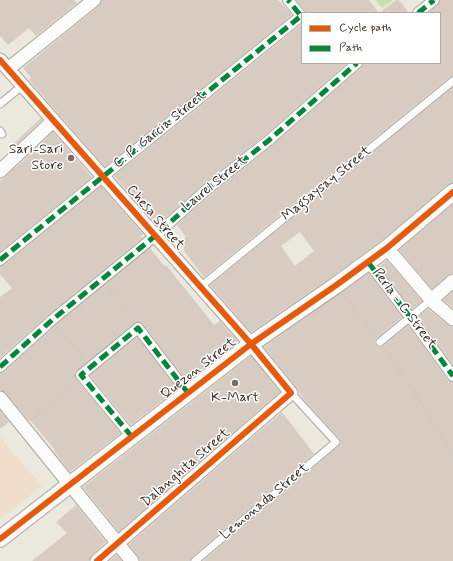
<!DOCTYPE html>
<style>
body{margin:0}
#map{position:relative;width:453px;height:561px;overflow:hidden;background:#ebe9de;font-family:Mynerve,sans-serif}
canvas{display:block}
.legend{position:absolute;left:301px;top:12px;width:140px;height:52px;box-sizing:border-box;background:#fff;border:1px solid #b1aaa5;margin:0;padding:5px 7px;list-style:none;font-size:12px;color:#3b2a1e}
.legend li{display:flex;align-items:center;gap:8px;height:20px}
.legend b{width:20px;border:1px solid #b1aaa5}
</style>
<div id="map">
<canvas width="453" height="561"></canvas>
<ul class="legend">
<li><b style="height:5px;background:#e8590c"></b>Cycle path</li>
<li><b style="height:5px;background:#00873e"></b>Path</li>
</ul>
</div>
<script>
const ctx = document.querySelector('canvas').getContext('2d');
ctx.lineJoin = 'round';
function fill(path, color) { ctx.fillStyle = color; ctx.fill(path, 'evenodd'); }
const toPath = rows => new Path2D(rows.map(r => 'M' + r).join(''));
function stroke(path, color, width, dash) { ctx.strokeStyle = color; ctx.lineWidth = width; ctx.lineCap = dash ? 'butt' : 'round'; ctx.setLineDash(dash || []); ctx.stroke(path); }
function label(font, color, halo, rows, align = 'center') {
  ctx.font = font + ' Mynerve,sans-serif'; ctx.lineWidth = 3; ctx.setLineDash([]); ctx.textBaseline = 'middle'; ctx.strokeStyle = halo; ctx.fillStyle = color; for (const [text, x, y, turn = 0] of rows) {
    ctx.save(); ctx.translate(x, y); ctx.rotate((+turn || 0) * Math.PI / 180); ctx.textAlign = isNaN(turn) ? turn : align; if (halo) ctx.strokeText(text, 0, 0); ctx.fillText(text, 0, 0); ctx.restore();
  }
}
const built = toPath([
 [0,437,42,486,0,520]
]);
const green = toPath([
 [375,0,393,0,382,8]
]);
const building = toPath([
 [0,0,74,0,77,3,36,36,29,28,8,45,0,36],
 [102,0,278,0,292,15,105,167,29,80,31,78,23,68,99,6],
 [296,0,369,0,379,13,396,0,399,0,409,13,307,13],
 [440,0,453,0,453,76,450,77,204,277,184,251,185,250,179,242,186,237,177,225,210,195,272,146,361,68,363,63,440,63,440,13,428,13,438,5],
 [302,24,302,63,347,63,264,136,202,185,169,215,156,224,114,176],
 [453,87,453,183,447,185,381,241,330,278,251,332,210,285],
 [300,232,314,251,295,266,281,246],
 [41,118,42,120,12,149,10,147],
 [53,132,92,177,0,252,0,181,23,161],
 [101,186,143,234,141,236,142,238,48,315,0,358,0,297,12,288,0,274,0,266,4,265],
 [453,204,453,273,448,275,432,289,399,250],
 [150,248,164,266,166,265,214,325,220,321,238,342,187,381,143,324,137,322,134,323,75,372,76,379,121,433,70,472,54,451,55,450,30,420,29,421,6,393,0,390,0,373,4,372,56,325],
 [387,260,422,301,412,309,379,266],
 [368,273,402,317,377,338,375,341,376,345,379,347,383,346,408,325,448,380,453,382,453,561,203,561,341,444,340,439,304,400,297,388,264,347],
 [453,292,453,308,443,300],
 [428,309,448,325,453,327,453,365,418,317],
 [137,337,177,389,131,425,90,376],
 [251,356,280,392,119,532,83,487],
 [0,411,9,422,0,429],
 [282,412,314,454,192,557,190,561,140,561,138,556,129,544],
 [76,505,106,542,92,555,89,561,32,561,67,533,56,522],
 [117,555,122,561,109,561]
]);
const path = toPath([
 [110,289,133,317],
 [344,297,373,334],
 [60,330,84,358],
 [386,351,453,452],
 [34,417,72,383]
]);
const service = toPath([
 [0,104,22,86],
 [0,131,2,134],
 [200,287,453,81],
 [380,342,431,300],
 [195,561,336,442,291,393]
]);
const pedestrian = toPath([
 [418,13,434,0],
 [0,260,301,16,288,0],
 [368,262,410,317,453,376],
 [0,367,52,320,155,236,206,190,268,141,357,63],
 [132,437,81,375,138,328,188,393]
]);
const minor = toPath([
 [0,60,251,344,291,393,97,561],
 [8,69,94,0],
 [0,171,53,121],
 [387,248,433,302,453,319],
 [431,300,453,281],
 [0,398,132,561]
]);
const tertiary = toPath([
 [0,539,251,344,335,286,387,248,453,192]
]);
const quiet = toPath([
 [418,13,434,0],
 [0,260,301,16,288,0],
 [368,262,410,317,453,376],
 [0,367,52,320,155,236,206,190,268,141,357,63],
 [132,437,81,375,138,328,188,393]
]);
const cycleway = toPath([
 [0,60,251,344,291,393,97,561],
 [0,539,251,344,335,286,387,248,453,192]
]);
const markers = [
 [71,158,4,"#796d61"],
 [235,383,4,"#796d61"]
];
const streetNames = [
 ["C. P. Garcia Street",160,130,-39],
 ["Laurel Street",215,184,-39],
 ["Magsaysay Street",327,184,-39],
 ["Chesa Street",155,218,49],
 ["Perla - C Street",404,309,53],
 ["Quezon Street",199,369,-38],
 ["Dalanghita Street",186,468,-41],
 ["Lemonada Street",265,502,-40]
];
const poiNames = [
 ["Sari-Sari",63,150],
 ["Store",63,166],
 ["K-Mart",235,398,"center"]
];
fill(built, '#eedecb');
fill(green, '#c3e0af');
fill(building, '#d8cbc2');
stroke(service, '#a8a59d', 9);
stroke(pedestrian, '#a8a59d', 12);
stroke(minor, '#a8a59d', 15);
stroke(tertiary, '#a8a59d', 18);
stroke(path, '#cccac7', 2.5, [1, 3]);
stroke(service, '#fcfcfa', 7);
stroke(pedestrian, '#fcfcfa', 10);
stroke(minor, '#fcfcfa', 13);
stroke(tertiary, '#fcfcfa', 16);
stroke(quiet, '#00873e', 5, [10, 5]);
stroke(cycleway, '#e8590c', 6);
for (const [x, y, r, color] of markers) { const dot = new Path2D(); dot.arc(x, y, r, 0, 2 * Math.PI); ctx.fillStyle = color; ctx.fill(dot); stroke(dot, '#fff', 1.5); }
label('14px', '#3b2a1e', '#fff', streetNames);
label('14px', '#3b2a1e', '#fff', poiNames, 'right');
</script>
